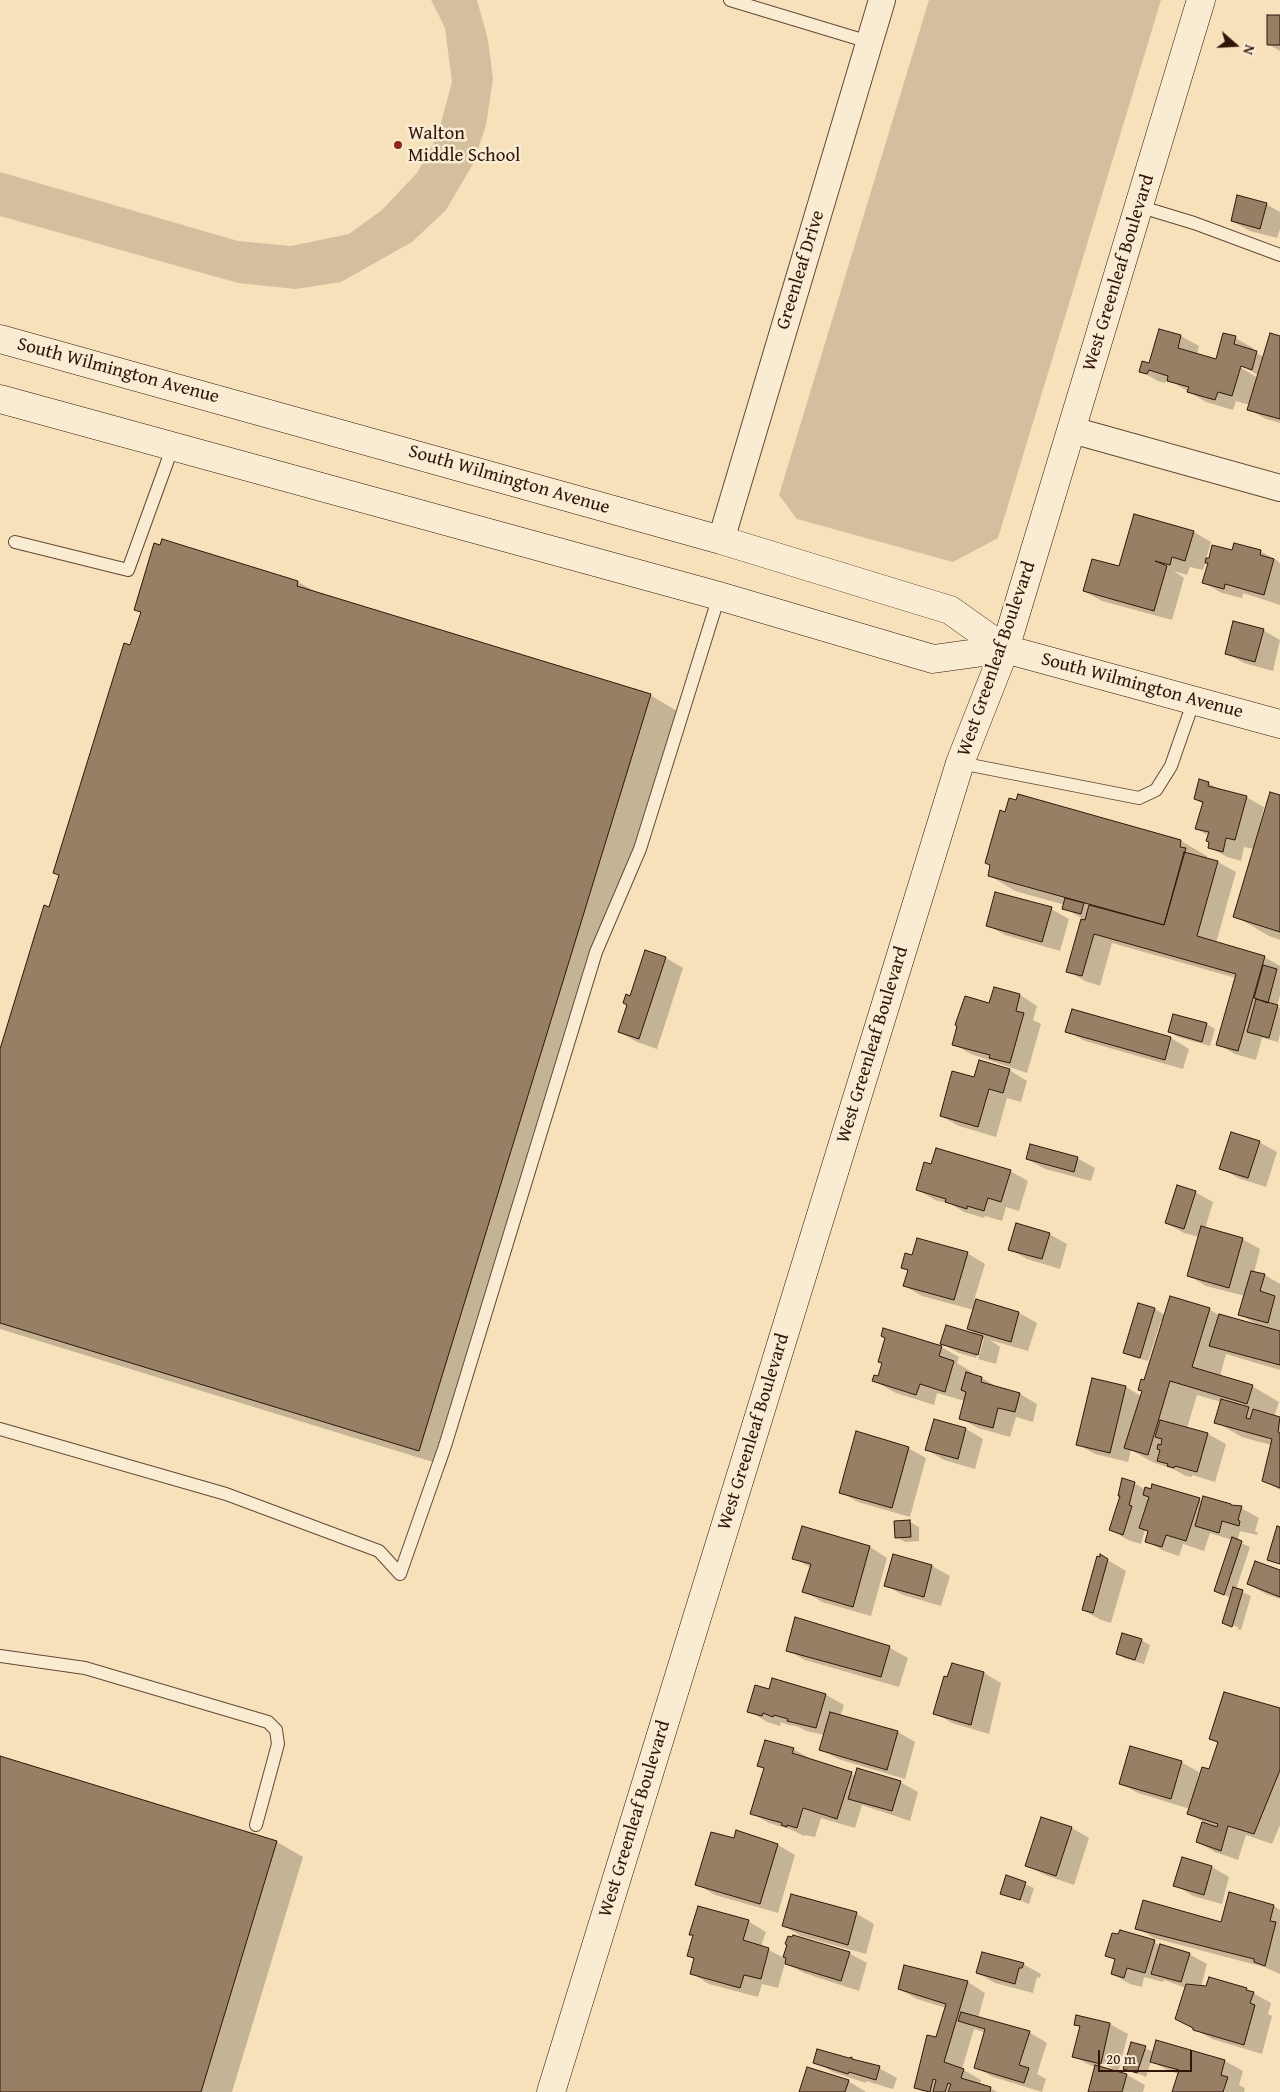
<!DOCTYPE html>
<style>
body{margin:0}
#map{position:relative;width:1280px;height:2092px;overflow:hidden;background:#f6e1bb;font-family:"Gentium Book Plus",serif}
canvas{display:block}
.north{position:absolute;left:1210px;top:20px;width:50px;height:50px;-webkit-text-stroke:4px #f9ecd3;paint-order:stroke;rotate:109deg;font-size:14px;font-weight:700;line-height:20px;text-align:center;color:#311509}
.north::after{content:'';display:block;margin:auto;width:18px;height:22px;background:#311509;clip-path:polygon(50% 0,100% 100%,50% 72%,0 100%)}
.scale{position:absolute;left:1098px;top:2050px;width:94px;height:22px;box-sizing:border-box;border:2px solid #311509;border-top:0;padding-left:6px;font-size:15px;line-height:18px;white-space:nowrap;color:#311509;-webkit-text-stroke:4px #f9ecd3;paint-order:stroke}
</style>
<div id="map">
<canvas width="1280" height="2092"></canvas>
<div class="north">N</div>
<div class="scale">20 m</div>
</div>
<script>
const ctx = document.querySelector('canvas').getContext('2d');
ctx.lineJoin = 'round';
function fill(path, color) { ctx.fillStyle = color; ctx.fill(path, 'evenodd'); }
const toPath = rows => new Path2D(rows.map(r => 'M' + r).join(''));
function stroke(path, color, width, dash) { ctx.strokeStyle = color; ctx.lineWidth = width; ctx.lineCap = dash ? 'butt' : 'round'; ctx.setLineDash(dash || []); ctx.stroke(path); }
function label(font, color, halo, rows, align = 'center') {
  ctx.font = font + ' "Gentium Book Plus",serif'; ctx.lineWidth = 5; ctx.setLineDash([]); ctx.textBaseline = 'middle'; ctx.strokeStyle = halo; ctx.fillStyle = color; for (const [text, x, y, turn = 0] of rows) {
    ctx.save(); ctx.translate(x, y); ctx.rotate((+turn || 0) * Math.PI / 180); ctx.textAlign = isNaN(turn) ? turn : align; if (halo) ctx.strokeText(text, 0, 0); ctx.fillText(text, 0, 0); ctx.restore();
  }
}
const green = toPath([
 [431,0,477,0,488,40,493,79,486,125,473,164,446,210,412,242,341,282,296,289,238,283,0,216,0,172,238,241,291,246,349,234,382,210,417,173,437,137,452,82,445,28],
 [929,0,1161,0,998,538,953,562,797,519,779,495]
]);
const shadow = toPath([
 [1280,16,1280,51,1268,44],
 [1266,204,1280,212,1280,229,1277,238,1250,231,1232,221],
 [1159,330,1181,336,1199,346,1197,354,1216,360,1235,338,1253,348,1252,351,1264,357,1280,338,1280,423,1266,419,1248,409,1250,405,1236,401,1233,410,1206,402,1167,379,1165,383,1158,381,1140,371,1150,364],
 [1236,362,1258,375,1258,378,1235,364],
 [1194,532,1211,542,1206,559,1233,552,1260,551,1278,561,1280,564,1280,605,1243,593,1242,598,1222,593,1204,583,1209,563,1206,561,1203,570,1190,567,1187,575,1174,571,1184,578,1172,620,1102,601,1084,591,1120,568],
 [298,582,318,593,650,695,677,711,446,1466,0,1329,0,1053,50,908,60,876,55,873,142,613,136,609],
 [1263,630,1280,640,1273,671,1244,663,1226,653],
 [1208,783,1221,790,1246,797,1264,807,1260,823,1262,824,1280,796,1280,940,1269,936,1235,916,1254,849,1244,847,1241,861,1227,857,1209,847,1209,836,1197,829,1203,804,1195,799],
 [1019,795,1181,841,1207,856,1207,859,1218,862,1236,872,1216,943,1264,957,1280,966,1280,995,1277,1006,1280,1008,1280,1034,1278,1042,1262,1038,1256,1060,1235,1054,1217,1044,1236,978,1112,943,1100,986,1085,981,1068,971,1083,919,1064,908,1065,905,1015,891,989,875,1006,814,1017,802],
 [1051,909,1069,919,1060,951,1005,935,987,925],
 [666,958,683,968,657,1049,637,1042,619,1032,631,997],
 [995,989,1020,995,1037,1006,1033,1020,1041,1024,1027,1073,971,1054,953,1044,990,1004],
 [1073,1010,1171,1038,1189,1049,1183,1069,1085,1041,1067,1031],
 [1207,1024,1215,1029,1210,1046,1178,1037,1170,1032],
 [1009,1070,1027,1081,1021,1102,1007,1098,996,1137,959,1126,941,1116,975,1078],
 [1259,1142,1277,1152,1266,1187,1238,1178,1221,1168],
 [1077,1158,1095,1168,1091,1181,1045,1169,1027,1159],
 [932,1165,1010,1171,1028,1181,1019,1211,1006,1207,1002,1221,985,1216,984,1218,964,1212,951,1204,935,1200,918,1190],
 [1195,1192,1213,1202,1205,1229,1242,1239,1260,1249,1254,1273,1265,1275,1280,1284,1280,1370,1226,1354,1220,1376,1252,1386,1279,1402,1274,1417,1280,1418,1280,1490,1263,1480,1271,1445,1242,1437,1216,1422,1221,1402,1197,1395,1187,1428,1208,1434,1226,1444,1215,1482,1192,1475,1192,1477,1186,1476,1173,1469,1152,1462,1131,1450,1128,1462,1095,1454,1077,1444,1126,1387,1141,1396,1164,1321,1161,1321,1148,1361,1133,1357,1124,1352,1139,1304,1155,1309,1165,1315,1209,1309,1220,1316,1259,1326,1240,1314,1245,1296,1206,1286,1188,1275,1199,1237,1184,1233,1166,1223],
 [1049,1234,1067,1244,1060,1269,1027,1259,1009,1249],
 [967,1253,985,1264,974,1300,1019,1313,1037,1323,1028,1351,990,1340,1000,1347,996,1364,978,1359,984,1339,981,1339,976,1358,959,1353,941,1343,978,1336,968,1329,974,1310,922,1296,905,1286,909,1271,902,1267,913,1256],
 [941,1347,959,1357,957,1363,972,1372,971,1375,982,1378,999,1388,1020,1394,1037,1404,1033,1422,1016,1417,1010,1437,978,1428,960,1418,965,1401,937,1393,934,1405,896,1393,874,1381,879,1378,883,1364,879,1361],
 [935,1421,966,1429,983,1439,975,1469,944,1460,927,1450],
 [908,1448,926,1458,910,1517,858,1502,840,1492],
 [1134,1483,1146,1490,1241,1508,1259,1518,1255,1531,1258,1533,1257,1535,1240,1531,1237,1541,1250,1547,1236,1589,1251,1596,1241,1630,1232,1628,1238,1629,1238,1627,1231,1625,1231,1627,1223,1623,1231,1598,1215,1591,1232,1540,1210,1533,1204,1551,1183,1544,1179,1556,1164,1551,1146,1541,1149,1532,1145,1530,1141,1544,1128,1540,1111,1530],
 [910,1522,919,1527,919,1541,905,1542,897,1537],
 [803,1528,870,1547,887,1558,871,1616,822,1602,804,1591,811,1568,794,1558],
 [894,1555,932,1566,950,1576,941,1606,903,1595,885,1585],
 [1101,1556,1126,1571,1111,1623,1101,1620,1083,1610],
 [1280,1571,1280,1599,1266,1594,1248,1584],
 [796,1619,890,1648,908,1658,899,1687,805,1660,787,1650],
 [1141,1640,1150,1645,1144,1664,1126,1659,1118,1654],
 [984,1673,1001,1683,989,1734,952,1723,935,1713],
 [773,1680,826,1695,844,1705,840,1717,898,1732,915,1742,905,1779,838,1759,820,1749,824,1735,806,1731,799,1727,791,1725,791,1726,781,1722,780,1726,767,1722,749,1711,770,1691],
 [1280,1710,1280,1825,1272,1844,1246,1835,1238,1860,1215,1852,1197,1842,1203,1822,1189,1813,1190,1809,1138,1793,1120,1783,1181,1762,1199,1772,1196,1784,1198,1784,1210,1771,1219,1744,1211,1739],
 [793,1749,811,1759,856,1776,900,1782,918,1792,910,1821,862,1805,855,1828,821,1818,815,1837,805,1835,804,1836,792,1830,769,1823,751,1813,765,1769,759,1766],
 [0,1757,277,1842,303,1857,232,2092,0,2092],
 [1072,1828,1089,1838,1074,1885,1045,1875,1027,1865],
 [735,1840,778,1845,795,1855,778,1913,715,1895,697,1884],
 [1212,1867,1229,1877,1222,1904,1193,1896,1175,1885],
 [1007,1877,1034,1888,1029,1904,1001,1893],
 [1230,1894,1274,1906,1280,1910,1280,1974,1264,1967,1154,1938,1137,1928,1222,1923],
 [857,1914,874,1924,866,1954,801,1936,784,1926],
 [748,1921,766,1932,761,1946,784,1958,789,1937,849,1953,867,1963,859,1991,804,1973,785,1963,778,1988,762,1984,758,1997,709,1984,691,1973,695,1959,688,1955,694,1936,691,1934],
 [1154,1942,1161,1946,1189,1954,1207,1964,1201,1987,1246,1989,1271,2003,1268,2014,1272,2016,1262,2054,1212,2039,1177,2019,1186,1988,1164,1980,1163,1982,1144,1977,1142,1987,1130,1984,1112,1974,1116,1961,1107,1955],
 [1023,1964,1041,1974,1040,1978,1037,1977,1033,1993,995,1983,977,1973],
 [905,1967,968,1982,985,1993,978,2018,1029,2032,1047,2043,1037,2074,1046,2079,1042,2092,993,2077,975,2067,986,2033,974,2029,962,2069,981,2080,980,2084,998,2092,923,2092,916,2088,937,2038,946,2008,917,1999,899,1989],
 [1077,2016,1110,2024,1128,2034,1118,2073,1127,2075,1145,2085,1143,2092,1089,2092,1096,2068,1074,2057,1081,2027,1076,2024],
 [1096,2060,1115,2070,1110,2070,1095,2062],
 [1157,2041,1225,2061,1243,2071,1239,2085,1245,2088,1244,2092,1174,2092,1179,2074,1169,2071,1151,2061,1146,2077,1124,2068,1132,2043,1154,2052],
 [852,2058,859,2062,879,2068,897,2078,893,2089,866,2081,866,2083,833,2072,815,2062],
 [848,2081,866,2092,800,2092]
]);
const building = toPath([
 [1267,15,1280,15,1280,45,1267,45,1267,15],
 [1237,195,1267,203,1260,229,1231,221,1237,195],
 [1159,329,1181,335,1178,348,1216,359,1223,333,1236,336,1234,344,1257,351,1252,370,1241,366,1232,396,1218,392,1215,400,1187,392,1189,387,1167,381,1168,376,1149,370,1147,374,1139,372,1142,361,1149,363,1159,329],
 [1270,333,1280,336,1280,419,1247,410,1270,333],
 [1134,514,1194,531,1185,561,1172,557,1170,565,1155,561,1167,566,1154,611,1083,591,1092,559,1119,566,1134,514],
 [162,539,298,581,297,586,651,694,419,1451,0,1323,0,1049,44,905,49,907,59,875,53,873,124,643,130,645,141,612,134,610,154,543,160,545,162,539],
 [1234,543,1261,550,1260,555,1274,559,1264,595,1225,584,1224,589,1202,583,1208,563,1205,563,1206,558,1209,558,1212,545,1232,550,1234,543],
 [1233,621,1264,629,1255,662,1225,654,1233,621],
 [1199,779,1209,782,1208,786,1247,796,1235,840,1226,838,1223,852,1208,848,1209,842,1206,841,1209,832,1195,829,1203,802,1194,799,1199,779],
 [1270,792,1280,795,1280,932,1233,917,1270,792],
 [1018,794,1181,840,1180,847,1186,848,1164,925,988,876,990,865,985,863,1000,810,1005,812,1009,798,1016,800,1018,794],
 [1184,852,1218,861,1197,936,1265,956,1238,1051,1216,1045,1236,974,1094,934,1082,976,1066,972,1081,919,1085,920,1089,905,1164,925,1184,852],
 [995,892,1052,907,1042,942,986,926,995,892],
 [1065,898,1084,903,1081,914,1062,909,1065,898],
 [645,950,666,957,639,1039,618,1032,627,1005,623,1003,626,994,630,996,645,950],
 [1263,965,1277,969,1268,1003,1254,998,1263,965],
 [994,987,1020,994,1016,1011,1024,1013,1010,1063,989,1058,990,1055,952,1045,957,1026,955,1025,965,996,989,1003,994,987],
 [1256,999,1278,1005,1269,1038,1247,1032,1256,999],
 [1072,1009,1171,1037,1165,1060,1065,1032,1072,1009],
 [1173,1014,1207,1023,1202,1042,1168,1032,1173,1014],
 [979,1060,1010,1069,1003,1093,989,1089,978,1127,940,1116,952,1071,974,1077,979,1060],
 [1231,1132,1260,1141,1248,1178,1219,1169,1231,1132],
 [1030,1144,1078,1157,1074,1172,1026,1159,1030,1144],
 [936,1148,1011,1170,1001,1202,988,1198,984,1211,967,1206,967,1209,945,1202,946,1199,916,1190,924,1162,931,1164,936,1148],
 [1177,1185,1196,1191,1184,1229,1165,1223,1177,1185],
 [1016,1223,1050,1233,1042,1259,1008,1250,1016,1223],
 [1201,1226,1243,1238,1229,1288,1187,1276,1201,1226],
 [917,1238,968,1252,954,1300,903,1286,908,1270,901,1268,905,1253,912,1255,917,1238],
 [1251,1271,1265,1274,1260,1291,1275,1296,1268,1323,1238,1315,1251,1271],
 [1170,1296,1210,1308,1192,1367,1253,1385,1247,1404,1170,1381,1148,1455,1124,1448,1142,1391,1138,1390,1141,1379,1144,1380,1170,1296],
 [976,1299,1019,1312,1011,1342,967,1329,976,1299],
 [1138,1303,1155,1308,1140,1358,1123,1353,1138,1303],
 [1219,1314,1280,1331,1280,1365,1209,1346,1219,1314],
 [946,1325,983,1336,978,1355,940,1344,946,1325],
 [883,1328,942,1346,939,1356,954,1361,945,1392,920,1384,916,1395,872,1381,874,1375,878,1376,882,1363,878,1362,885,1338,881,1336,883,1328],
 [966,1372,982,1377,981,1382,1020,1393,1015,1412,998,1408,993,1428,959,1419,966,1392,961,1390,966,1372],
 [1092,1378,1126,1386,1110,1453,1076,1445,1092,1378],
 [1221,1399,1249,1407,1246,1418,1250,1419,1253,1409,1280,1417,1278,1432,1280,1433,1280,1488,1262,1481,1272,1439,1214,1423,1221,1399],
 [934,1419,966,1428,958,1459,925,1450,934,1419],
 [1160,1420,1208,1433,1197,1472,1175,1466,1174,1468,1167,1466,1168,1464,1157,1461,1160,1450,1157,1449,1158,1444,1161,1445,1162,1439,1155,1437,1160,1420],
 [856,1431,909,1447,892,1508,839,1493,856,1431],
 [1122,1478,1135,1482,1129,1505,1132,1506,1123,1535,1109,1530,1120,1496,1118,1496,1122,1478],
 [1152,1484,1200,1498,1186,1541,1166,1535,1162,1547,1145,1542,1148,1531,1139,1528,1149,1497,1143,1495,1145,1487,1151,1489,1152,1484],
 [1203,1496,1231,1504,1231,1505,1242,1506,1238,1520,1240,1521,1239,1526,1222,1521,1219,1533,1195,1526,1203,1496],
 [910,1520,911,1537,895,1538,894,1521,910,1520],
 [802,1526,870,1546,853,1607,802,1592,811,1564,792,1559,802,1526],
 [1277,1526,1280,1527,1280,1564,1267,1560,1277,1526],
 [1232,1537,1242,1541,1224,1595,1214,1591,1232,1537],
 [893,1554,932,1565,924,1597,884,1586,893,1554],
 [1100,1554,1108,1559,1093,1613,1082,1610,1097,1556,1100,1557,1100,1554],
 [1255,1561,1280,1570,1280,1597,1247,1584,1255,1561],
 [1233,1587,1243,1590,1232,1627,1222,1623,1233,1587],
 [795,1617,890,1646,881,1677,786,1651,795,1617],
 [1122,1633,1142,1639,1135,1660,1116,1654,1122,1633],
 [952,1663,984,1672,971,1725,933,1714,944,1676,947,1677,952,1663],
 [772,1678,826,1694,816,1728,787,1721,788,1719,774,1715,773,1717,763,1713,762,1716,747,1712,755,1685,769,1689,772,1678],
 [1224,1692,1280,1708,1280,1770,1254,1834,1228,1826,1221,1851,1196,1842,1202,1822,1217,1827,1218,1824,1187,1814,1202,1767,1209,1769,1218,1742,1209,1739,1224,1692],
 [830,1712,898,1731,887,1770,819,1750,830,1712],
 [765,1740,794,1748,792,1753,852,1772,837,1819,803,1808,797,1828,787,1825,787,1827,781,1825,782,1823,750,1814,764,1768,757,1766,765,1740],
 [1130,1746,1182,1761,1171,1799,1119,1784,1130,1746],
 [0,1756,277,1841,201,2092,0,2092,0,1756],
 [857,1768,901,1781,892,1811,848,1799,857,1768],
 [1041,1817,1072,1827,1056,1876,1025,1866,1041,1817],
 [736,1830,778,1844,760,1904,695,1885,711,1832,734,1838,736,1830],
 [1182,1857,1212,1866,1204,1895,1173,1886,1182,1857],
 [1006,1875,1026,1882,1020,1900,1000,1894,1006,1875],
 [1229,1892,1274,1905,1270,1921,1276,1922,1265,1966,1254,1962,1254,1959,1135,1929,1143,1900,1221,1922,1229,1892],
 [791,1894,857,1912,848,1945,782,1926,791,1894],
 [698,1906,749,1920,743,1940,769,1948,761,1979,744,1975,740,1988,690,1974,694,1958,687,1956,693,1935,689,1935,698,1906],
 [1120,1930,1155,1940,1145,1973,1127,1968,1124,1978,1111,1974,1115,1959,1105,1956,1112,1933,1118,1934,1120,1930],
 [793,1935,850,1952,841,1981,785,1964,786,1958,783,1957,787,1945,785,1944,788,1936,792,1937,793,1935],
 [1160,1944,1190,1953,1181,1982,1151,1974,1160,1944],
 [982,1952,1024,1963,1022,1968,1019,1968,1015,1984,976,1973,982,1952],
 [904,1965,968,1981,944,2062,964,2069,961,2078,991,2087,990,2092,948,2092,951,2084,948,2083,945,2092,933,2092,936,2080,933,2079,930,2092,914,2088,927,2035,936,2037,946,2004,898,1989,904,1965],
 [1209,1977,1247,1988,1246,1990,1254,1992,1250,2003,1255,2005,1244,2045,1193,2030,1193,2028,1175,2019,1186,1984,1206,1986,1209,1977],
 [961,2012,1030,2031,1019,2065,1029,2068,1024,2083,974,2068,985,2029,958,2021,961,2012],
 [1076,2015,1110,2023,1101,2064,1072,2057,1080,2026,1074,2025,1076,2015],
 [1156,2040,1225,2060,1221,2075,1228,2077,1223,2092,1172,2092,1179,2070,1150,2062,1156,2040],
 [1131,2042,1146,2046,1137,2073,1123,2069,1131,2042],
 [817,2049,849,2058,852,2057,852,2059,880,2066,876,2080,849,2072,848,2074,813,2063,817,2049],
 [1095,2065,1127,2074,1122,2092,1088,2092,1095,2065],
 [807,2067,849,2080,845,2092,799,2092,807,2067]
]);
const lane = toPath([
 [730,0,869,42],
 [1138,206,1194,223,1280,255],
 [15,542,128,570,173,446],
 [960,763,1139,798,1156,790,1171,766,1194,700],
 [0,1429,226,1494,379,1551,400,1574,445,1446,596,952,640,849,719,596],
 [0,1656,85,1668,268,1722,276,1730,278,1744,256,1825]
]);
const street = toPath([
 [1072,430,1280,488],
 [721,540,882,0]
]);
const secondary = toPath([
 [0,339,721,540,950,610,1005,649,1280,724],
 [0,399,719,596,933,659,1005,649],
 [551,2092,960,763,1005,649,1201,0]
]);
const markers = [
 [398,145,5,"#8f2418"]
];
const poiNames = [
 ["Walton",408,134],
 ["Middle School",408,156]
];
const streetNames = [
 ["Greenleaf Drive",801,270,-73],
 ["West Greenleaf Boulevard",1119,273,-73],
 ["South Wilmington Avenue",118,371,15],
 ["South Wilmington Avenue",509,480,16],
 ["West Greenleaf Boulevard",997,659,-71],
 ["South Wilmington Avenue",1142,686,15],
 ["West Greenleaf Boulevard",873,1045,-73],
 ["West Greenleaf Boulevard",754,1432,-73],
 ["West Greenleaf Boulevard",635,1819,-73]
];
fill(green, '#d5be9d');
fill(shadow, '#0003');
fill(building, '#977f66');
stroke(building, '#311509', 1);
stroke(lane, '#624836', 14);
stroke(street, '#624836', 28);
stroke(secondary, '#311509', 29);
stroke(lane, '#f9ecd3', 12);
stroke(street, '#f9ecd3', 26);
stroke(secondary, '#f9ecd3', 28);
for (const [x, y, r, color] of markers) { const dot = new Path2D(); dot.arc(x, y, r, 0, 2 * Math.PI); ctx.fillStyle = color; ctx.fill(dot); stroke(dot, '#f9ecd3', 2); }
label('19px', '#311509', '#f9ecd3', poiNames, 'left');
label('19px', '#311509', '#f9ecd3', streetNames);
</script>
